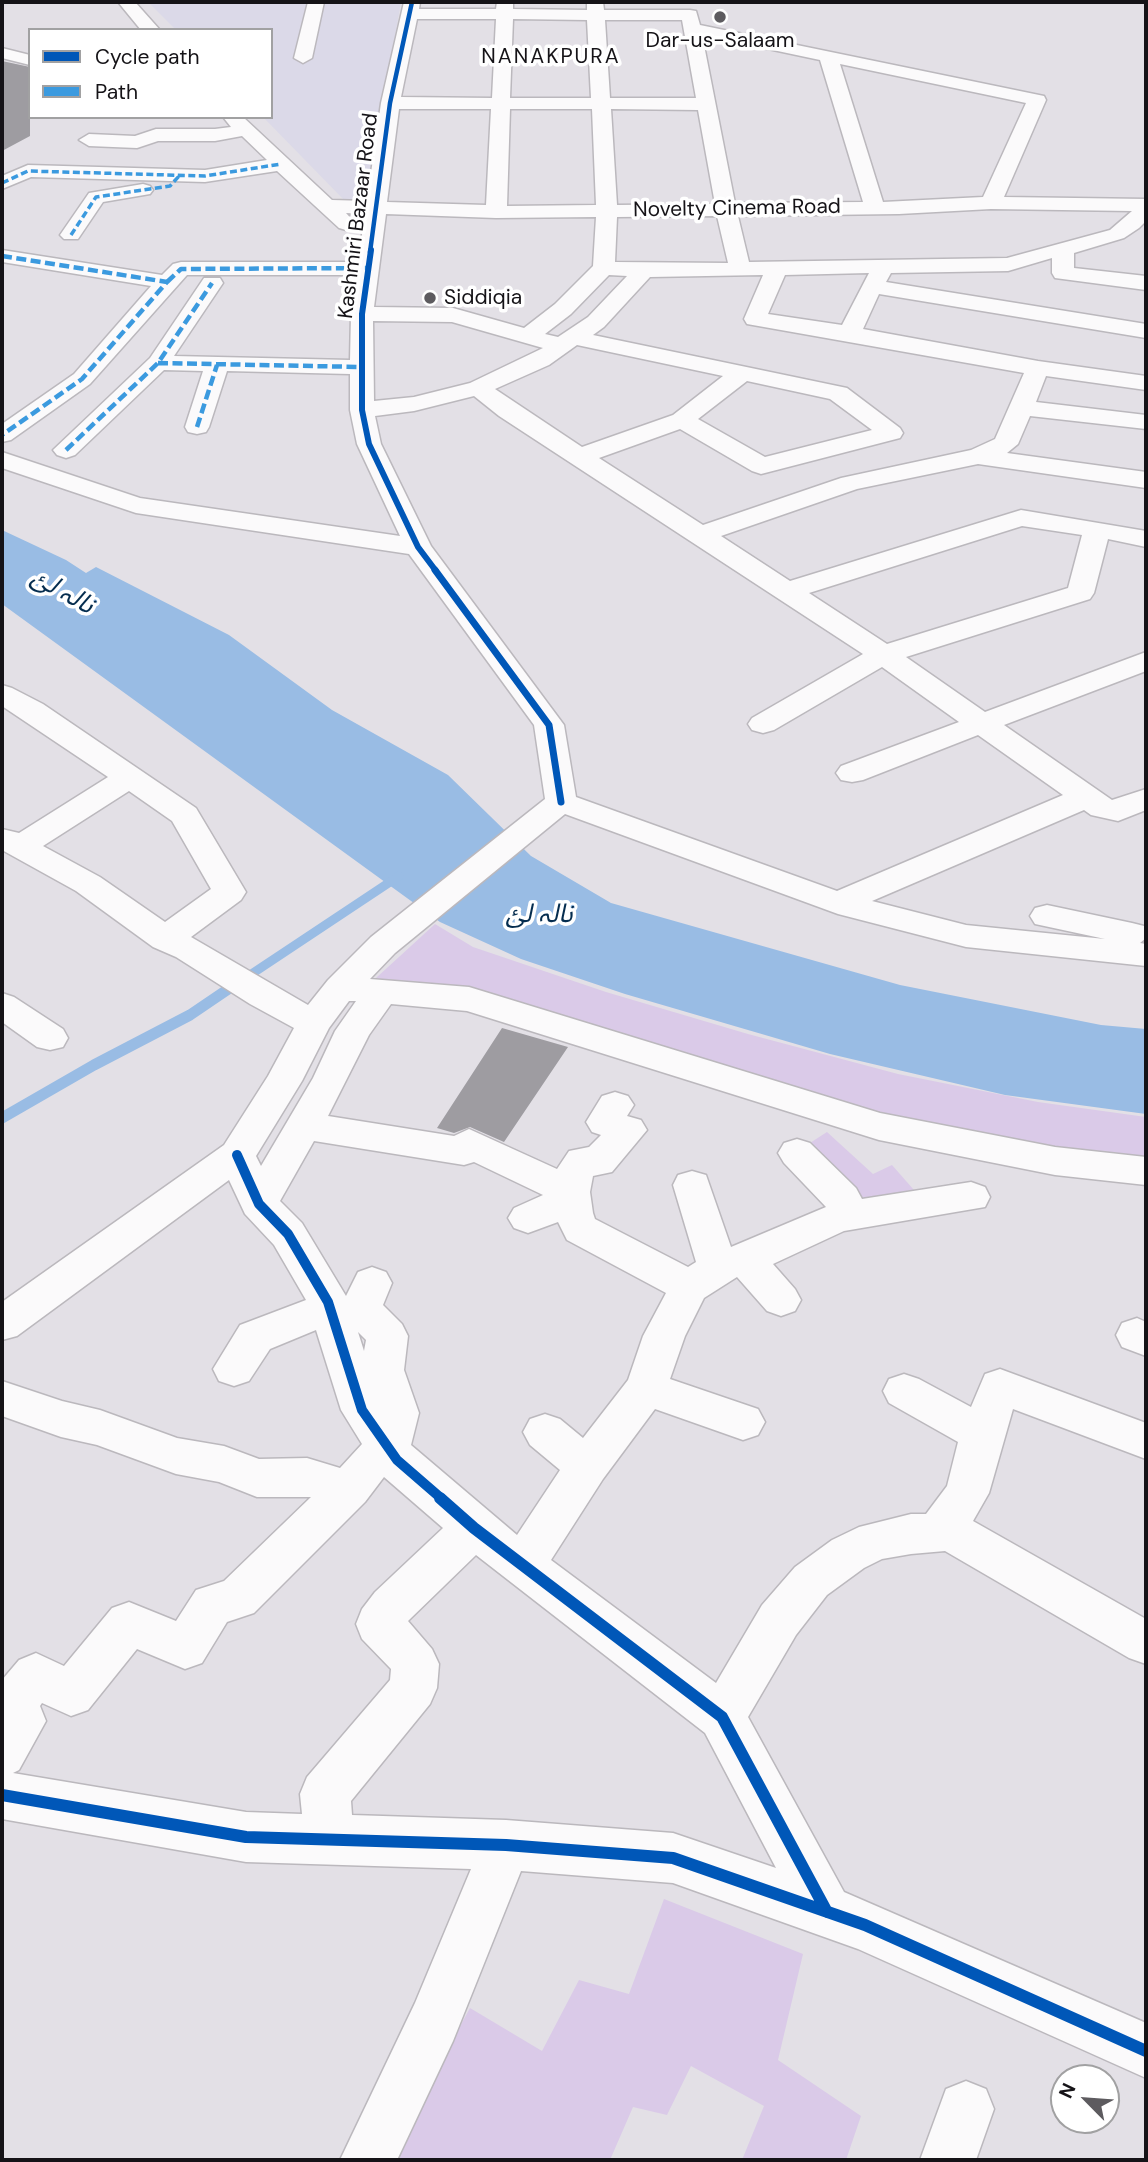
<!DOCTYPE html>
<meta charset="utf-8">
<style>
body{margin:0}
#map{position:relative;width:1148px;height:2162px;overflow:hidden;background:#e3e0e6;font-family:"DM Sans",sans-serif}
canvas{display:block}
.frame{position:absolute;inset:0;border:4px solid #151317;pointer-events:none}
.legend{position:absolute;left:28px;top:28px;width:245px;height:91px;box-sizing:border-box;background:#fff;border:2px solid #a1a1a2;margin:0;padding:9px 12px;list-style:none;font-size:21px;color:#151317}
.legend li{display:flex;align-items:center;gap:14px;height:35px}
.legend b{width:35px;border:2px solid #a1a1a2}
.north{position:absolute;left:1050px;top:2064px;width:70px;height:70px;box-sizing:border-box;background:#fff;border:2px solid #a1a1a2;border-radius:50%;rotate:295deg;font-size:19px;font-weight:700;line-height:28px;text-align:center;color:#151317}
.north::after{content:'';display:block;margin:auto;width:24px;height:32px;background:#5d5b5f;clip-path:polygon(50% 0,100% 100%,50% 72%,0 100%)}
</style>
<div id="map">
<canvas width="1148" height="2162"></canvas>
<div class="frame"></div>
<ul class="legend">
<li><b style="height:9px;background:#0057b8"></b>Cycle path</li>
<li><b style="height:9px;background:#3b9adf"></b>Path</li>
</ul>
<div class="north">N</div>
</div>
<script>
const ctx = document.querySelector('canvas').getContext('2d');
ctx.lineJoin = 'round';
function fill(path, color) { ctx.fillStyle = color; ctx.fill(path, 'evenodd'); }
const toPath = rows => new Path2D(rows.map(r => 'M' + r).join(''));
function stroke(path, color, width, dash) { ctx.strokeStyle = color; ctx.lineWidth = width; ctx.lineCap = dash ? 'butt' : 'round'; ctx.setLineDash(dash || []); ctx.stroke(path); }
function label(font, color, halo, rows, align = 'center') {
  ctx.font = font + ' "DM Sans","Noto Sans Arabic",sans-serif'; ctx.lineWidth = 7; ctx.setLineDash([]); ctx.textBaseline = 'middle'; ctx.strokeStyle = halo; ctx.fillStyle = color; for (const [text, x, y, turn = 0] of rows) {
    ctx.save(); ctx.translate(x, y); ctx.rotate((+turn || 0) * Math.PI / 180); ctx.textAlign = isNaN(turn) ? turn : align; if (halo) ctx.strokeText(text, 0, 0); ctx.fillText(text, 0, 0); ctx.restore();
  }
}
const medical = toPath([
 [148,2,401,2,366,200,345,201,263,117,271,117,271,30,176,30]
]);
const green = toPath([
 [435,924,473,947,606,992,748,1034,898,1074,1038,1102,1146,1117,1146,1163,1028,1147,893,1122,590,1028,528,1004,491,995,421,988,376,978],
 [827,1132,873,1174,892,1165,921,1198,859,1212,799,1150],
 [664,1899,803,1954,778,2060,861,2116,846,2160,742,2160,764,2106,691,2066,667,2115,633,2107,610,2160,387,2160,470,2008,542,2051,579,1980,629,1994]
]);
const water = toPath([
 [2,530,66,560,86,573,96,567,229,635,332,710,448,775,531,856,611,903,900,985,1101,1025,1146,1029,1146,1114,1005,1095,830,1054,625,994,521,959,440,922,2,604]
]);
const streamFar1 = toPath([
 [244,979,399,876]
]);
const stream = toPath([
 [2,1118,94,1065,190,1015,246,977]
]);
const building = toPath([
 [2,61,30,67,30,136,2,151],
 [502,1028,568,1047,504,1142,470,1127,454,1133,437,1128]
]);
const minor = toPath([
 [118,2,135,2,160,30,141,30,118,2],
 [308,2,324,2,312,58,303,63,294,58,308,2],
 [404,2,420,2,419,9,496,9,497,2,513,2,513,9,587,10,587,2,603,2,604,10,690,10,696,11,700,25,1044,96,1046,100,1004,197,1146,199,1146,221,1139,228,1124,238,1074,253,1074,268,1146,276,1146,290,1055,278,1052,273,1052,258,1008,271,891,273,886,282,1146,324,1146,338,879,294,863,329,1038,361,1146,376,1146,390,1046,376,1036,402,1146,415,1146,429,1030,416,1018,444,1007,453,1146,472,1146,488,978,464,857,489,721,536,790,581,1021,510,1146,531,1146,547,1108,539,1094,593,1090,599,906,657,985,712,1146,652,1146,671,1004,725,1112,800,1146,789,1146,810,1118,821,1091,815,1084,810,872,901,966,925,1105,939,1035,924,1030,916,1035,908,1047,905,1132,923,1144,926,1146,930,1146,938,1140,943,1146,944,1146,966,966,947,838,914,565,814,395,953,370,979,469,987,880,1113,1055,1147,1146,1157,1146,1185,1055,1175,879,1140,467,1011,391,1004,369,1035,328,1116,454,1136,469,1129,557,1169,569,1151,589,1147,601,1135,592,1132,586,1122,602,1096,615,1092,628,1096,634,1105,627,1116,641,1120,647,1130,612,1172,593,1176,590,1192,593,1213,595,1219,688,1267,696,1262,673,1185,678,1175,692,1171,706,1175,731,1247,826,1207,784,1163,778,1153,784,1143,797,1139,810,1143,856,1188,862,1199,971,1182,985,1187,990,1197,985,1207,844,1231,773,1264,795,1289,801,1300,795,1311,781,1316,767,1311,737,1277,704,1298,685,1336,670,1379,758,1409,765,1422,758,1435,743,1440,655,1409,603,1479,551,1560,716,1683,762,1605,795,1567,832,1540,859,1527,911,1514,926,1514,947,1486,958,1442,889,1403,883,1391,889,1379,904,1374,919,1379,971,1407,985,1374,1000,1369,1146,1423,1146,1459,1013,1409,989,1493,973,1521,1146,1619,1146,1664,1129,1658,945,1551,911,1554,882,1559,864,1568,827,1595,796,1635,748,1717,844,1892,1146,2023,1146,2078,858,1949,673,1883,521,1871,453,2041,397,2160,340,2160,415,2003,471,1869,246,1862,2,1819,2,1680,19,1660,36,1653,64,1666,112,1608,129,1602,176,1621,196,1590,224,1581,311,1497,257,1497,219,1482,176,1474,97,1445,61,1437,2,1416,2,1381,62,1401,100,1410,177,1438,224,1446,259,1459,307,1458,340,1468,362,1444,341,1410,316,1330,270,1349,249,1381,234,1386,219,1381,213,1369,240,1325,306,1300,274,1245,245,1214,229,1180,17,1336,2,1340,2,1302,224,1145,268,1076,294,1028,250,1004,176,957,153,947,76,891,2,850,2,829,19,833,108,777,2,706,2,685,12,688,43,704,196,808,246,892,241,900,191,937,308,1005,328,980,371,937,545,799,534,725,409,554,136,513,2,468,2,452,140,498,400,536,357,444,350,410,350,374,227,371,209,427,206,432,197,434,188,432,185,427,203,371,164,370,75,455,66,458,57,455,53,450,150,358,204,278,220,278,223,283,174,356,350,360,351,314,356,275,187,275,90,384,11,440,2,442,2,424,74,374,151,286,2,262,2,250,162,275,173,264,181,262,358,262,365,214,346,213,356,224,353,228,346,230,339,228,277,171,205,182,31,177,2,189,2,176,28,165,205,170,267,160,242,136,215,141,158,141,137,148,89,146,79,140,89,134,135,136,156,129,215,129,231,127,223,117,243,117,332,200,367,201,381,103,404,2],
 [417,19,496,19,492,98,401,97,417,19],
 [513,19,587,20,591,98,510,98,513,19],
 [605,20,682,20,696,98,610,98,605,20],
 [702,35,820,60,863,202,735,203,702,35],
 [840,64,1026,103,983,197,883,202,840,64],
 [399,109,491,109,486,205,387,202,399,109],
 [510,109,592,109,596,205,507,206,510,109],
 [611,109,698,110,715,204,617,205,611,109],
 [991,209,1132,211,1110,230,1007,258,749,262,738,216,899,214,991,209],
 [386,214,496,218,596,217,593,266,555,304,524,328,453,308,374,307,386,214],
 [717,216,728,263,615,262,617,217,717,216],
 [869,273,842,325,768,314,785,275,869,273],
 [609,275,627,276,588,317,558,337,545,334,571,314,609,275],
 [763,275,744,319,747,324,1024,373,995,439,971,450,841,478,703,525,599,458,680,429,752,471,761,474,900,438,903,433,900,428,847,388,593,335,604,327,650,277,763,275],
 [373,321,452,322,543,348,470,383,414,397,374,401,373,321],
 [577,345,723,376,673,415,582,447,495,389,549,365,577,345],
 [747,381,830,399,872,430,765,457,698,419,747,381],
 [474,396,499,416,863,654,752,718,748,724,752,730,763,733,774,730,882,667,959,722,841,766,836,773,841,780,852,782,863,780,978,735,1063,795,837,891,576,797,564,725,431,546,381,444,375,416,414,411,474,396],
 [1022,526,1082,535,1068,588,887,644,809,593,1022,526],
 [129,791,172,821,211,889,165,922,100,877,43,846,129,791],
 [349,1001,356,1001,335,1031,313,1078,261,1166,256,1156,302,1081,329,1028,349,1001],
 [314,1141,464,1165,474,1162,543,1195,514,1208,508,1218,514,1228,528,1233,558,1222,567,1240,666,1293,643,1336,628,1380,583,1438,560,1419,545,1414,530,1419,523,1432,530,1445,560,1470,517,1535,411,1445,419,1413,404,1370,408,1336,402,1324,383,1305,392,1283,386,1272,372,1267,358,1272,346,1296,302,1223,280,1201,314,1141],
 [358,1332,366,1340,364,1351,358,1332],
 [384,1477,443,1528,375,1592,362,1609,356,1624,362,1639,391,1669,390,1680,307,1777,300,1794,302,1814,246,1812,13,1773,19,1770,46,1721,40,1706,42,1703,71,1716,88,1710,137,1649,185,1669,202,1663,227,1622,254,1613,365,1502,384,1477],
 [476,1555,705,1733,776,1868,673,1833,506,1820,352,1815,351,1801,430,1704,437,1688,439,1664,432,1649,408,1621,476,1555],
 [2,48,30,55,30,65,2,58,2,48],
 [143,184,150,186,153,190,150,194,103,202,78,239,64,239,60,235,89,193,143,184],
 [2,993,14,997,63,1029,68,1038,63,1047,50,1050,37,1047,2,1022,2,993],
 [1137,1318,1146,1322,1146,1356,1122,1347,1116,1335,1122,1323,1137,1318],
 [966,2081,986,2089,994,2109,976,2160,920,2160,946,2089,966,2081]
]);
const quietFar1 = toPath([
 [2,183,28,171,205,176,281,164],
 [71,235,96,197,170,186,180,175]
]);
const quiet = toPath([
 [2,256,167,282,82,379,2,435],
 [167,282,181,269,370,268],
 [158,363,362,367],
 [197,427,217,365],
 [66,450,158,363,212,283]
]);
const cyclewayFar4 = toPath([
 [370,252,390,103,412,2]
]);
const cyclewayFar3 = toPath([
 [371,250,362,314,362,410,369,444,418,547,436,571]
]);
const cyclewayFar2 = toPath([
 [435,570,549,725,561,802]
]);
const cyclewayFar1 = toPath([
 [237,1155,259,1204,288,1234,328,1302,362,1410,397,1460,442,1499]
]);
const cycleway = toPath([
 [440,1498,474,1528,722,1717,827,1912],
 [2,1795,246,1837,506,1845,673,1858,865,1925,1146,2051]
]);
const markers = [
 [720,17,7,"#5d5b5f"],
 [430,298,7,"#5d5b5f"]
];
const farPoinames = [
 ["Dar-us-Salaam",720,41],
 ["Siddiqia",444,298,"left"]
];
const farNeighbourhoodnames = [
 ["NANAKPURA",551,57]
];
const farStreetnames = [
 ["Novelty Cinema Road",737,209,-1],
 ["Kashmiri Bazaar Road",359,216,-83]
];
const waterNames = [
 ["نالہ لئ",62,592,29],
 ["نالہ لئ",539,915]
];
fill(medical, '#dbd9e8');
fill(green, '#dacae8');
fill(water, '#99bce4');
stroke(streamFar1, '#99bce4', 9);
stroke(stream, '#99bce4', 11);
fill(building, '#9e9ca1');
stroke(minor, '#bbb8bd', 3);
fill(minor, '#fbfafb');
stroke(quietFar1, '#3b9adf', 3.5, [7, 3.5]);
stroke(quiet, '#3b9adf', 4.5, [10, 4.5]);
stroke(cyclewayFar4, '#0057b8', 4.5);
stroke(cyclewayFar3, '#0057b8', 6);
stroke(cyclewayFar2, '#0057b8', 7);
stroke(cyclewayFar1, '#0057b8', 10);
stroke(cycleway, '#0057b8', 12);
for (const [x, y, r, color] of markers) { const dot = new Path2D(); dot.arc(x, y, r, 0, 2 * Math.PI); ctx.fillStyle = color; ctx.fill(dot); stroke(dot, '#fff', 2.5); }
label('21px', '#151317', '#fff', farPoinames);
ctx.letterSpacing = '2px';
label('21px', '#151317', '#fff', farNeighbourhoodnames);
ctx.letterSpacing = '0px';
label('21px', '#151317', '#fff', farStreetnames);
label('italic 26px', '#052d4f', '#fff', waterNames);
</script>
